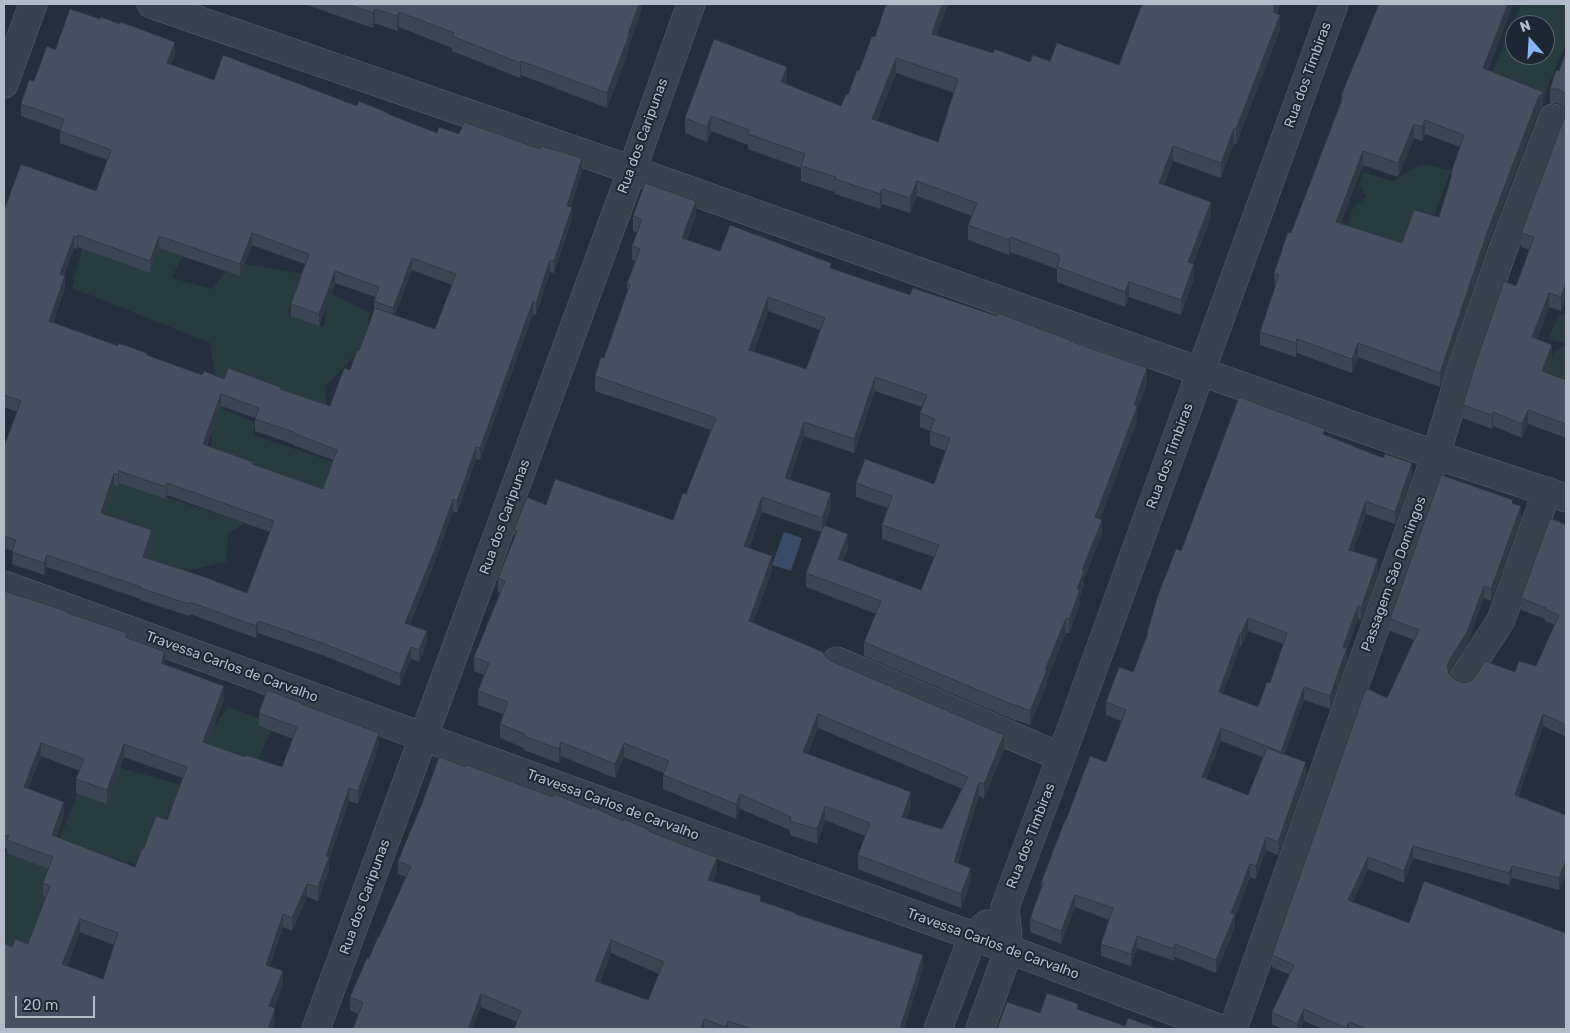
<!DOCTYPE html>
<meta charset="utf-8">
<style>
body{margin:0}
#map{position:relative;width:1570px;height:1033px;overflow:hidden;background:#242f3e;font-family:Rubik,sans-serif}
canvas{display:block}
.frame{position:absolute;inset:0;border:5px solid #b4bcc9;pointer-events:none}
.north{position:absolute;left:1505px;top:15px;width:50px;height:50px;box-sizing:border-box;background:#1d2633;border:1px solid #59626f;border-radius:50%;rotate:341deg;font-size:14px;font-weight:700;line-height:20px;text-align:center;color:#b4bcc9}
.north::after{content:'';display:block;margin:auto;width:18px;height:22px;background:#8ab4f8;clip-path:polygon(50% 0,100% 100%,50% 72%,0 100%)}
.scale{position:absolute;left:15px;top:996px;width:80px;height:22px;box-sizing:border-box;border:2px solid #b4bcc9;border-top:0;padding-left:6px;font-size:15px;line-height:18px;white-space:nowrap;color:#b4bcc9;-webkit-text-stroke:4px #1d2633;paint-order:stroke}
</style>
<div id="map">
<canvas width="1570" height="1033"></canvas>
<div class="frame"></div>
<div class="north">N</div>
<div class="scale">20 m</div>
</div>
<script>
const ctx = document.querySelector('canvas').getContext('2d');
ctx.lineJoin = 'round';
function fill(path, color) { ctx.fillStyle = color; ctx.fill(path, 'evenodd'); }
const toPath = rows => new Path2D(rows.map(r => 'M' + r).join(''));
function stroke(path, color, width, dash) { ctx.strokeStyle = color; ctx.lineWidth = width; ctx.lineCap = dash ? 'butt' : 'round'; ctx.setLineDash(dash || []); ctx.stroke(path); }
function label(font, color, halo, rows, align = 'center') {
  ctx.font = font + ' Rubik,sans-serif'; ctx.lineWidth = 4; ctx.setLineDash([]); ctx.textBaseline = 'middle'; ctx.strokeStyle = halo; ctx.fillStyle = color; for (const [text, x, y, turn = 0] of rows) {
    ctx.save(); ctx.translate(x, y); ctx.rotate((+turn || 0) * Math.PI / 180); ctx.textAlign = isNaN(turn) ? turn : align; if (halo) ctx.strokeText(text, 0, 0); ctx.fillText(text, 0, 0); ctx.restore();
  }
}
const green = toPath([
 [1522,4,1566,4,1566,43,1543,98,1490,77],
 [1515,25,1545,25,1545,55,1515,55],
 [1420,164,1451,170,1435,214,1413,223,1402,239,1394,255,1344,238,1352,210,1366,197,1359,184,1363,172,1393,181],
 [133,218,184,254,171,278,213,289,231,262,303,274,287,315,324,327,329,292,369,313,366,343,325,387,327,412,216,379,210,343,72,288,87,232,151,271,158,252,119,242],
 [1559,315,1566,315,1566,343,1548,339],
 [1566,344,1566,411,1532,421,1553,353],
 [215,406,255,422,253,435,337,463,322,511,209,462],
 [4,443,245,523,228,534,226,562,178,573,148,562,4,471],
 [228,707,262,719,259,727,271,731,257,762,205,750,214,726],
 [91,759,184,786,141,866,58,843],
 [4,852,54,860,43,912,66,928,4,964]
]);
const water = toPath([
 [784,532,802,538,791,571,772,565]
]);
const minor = toPath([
 [151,4,632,170,1436,455,1566,498],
 [4,84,33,4],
 [4,585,973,936,1221,1029],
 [837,661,1061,757],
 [1463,679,1501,620,1547,491],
 [316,1029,632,170,691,4],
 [938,1029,973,936,987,924],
 [980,1029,1009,949,1005,907,1061,757,1334,4],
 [1233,1029,1436,455,1461,371,1503,249,1553,118]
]);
const wall = toPath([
 [304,4,642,4,642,8,629,46,629,50,607,108,521,75,520,78,452,51,452,48,399,27,397,31,375,23,373,28],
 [886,4,948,4,936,36,993,53,1030,62,1050,61,1119,65,1142,4,1280,4,1277,14,1280,30,1236,144,1234,143,1221,178,1173,161,1164,185,1211,217,1193,264,1194,279,1181,315,1129,297,1125,307,1057,282,1057,269,1010,252,1009,255,968,240,968,225,972,216,917,196,910,213,882,204,880,209,835,194,835,192,801,181,801,168,748,149,748,145,711,131,707,142,685,133,685,118,787,82,786,84,841,106,848,95,875,37],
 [896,73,954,93,938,142,877,121],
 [1379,4,1513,4,1488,70,1543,106,1538,112,1488,243,1440,387,1358,357,1352,373,1297,353,1296,357,1260,345,1260,332,1275,287,1274,273,1291,233,1341,102,1341,96],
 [1425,134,1460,147,1451,173,1451,178,1439,217,1402,243,1341,223,1363,165,1398,177,1414,138,1422,141],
 [55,50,175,54,171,64,214,80,357,106,388,115,437,133,459,134,582,170,571,207,572,219,554,273,550,272,536,315,533,314,480,460,476,459,457,513,453,511,434,564,410,624,427,643,419,662,411,659,400,686,322,655,258,633,256,638,190,614,189,616,140,600,140,599,47,567,44,575,12,564,13,551,4,548,4,446,17,412,4,407,4,210,96,191,107,160,60,143,60,130,21,116,21,104,34,81],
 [252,245,305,264,291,304,291,316,319,326,335,283,375,297,374,301,374,313,359,351,350,370,330,406,280,389,224,379,202,375,53,323,65,288,64,276,74,248,77,249,78,247,150,273,159,248,240,276],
 [412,270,452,285,435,329,395,315],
 [221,406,255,418,255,431,293,444,293,445,333,460,323,489,253,465,207,446],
 [119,483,166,499,167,495,270,532,247,593,147,558,152,542,105,514,114,485,118,487],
 [1566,52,1566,111,1565,108,1558,103,1550,103,1550,89,1559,71],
 [1566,113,1566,297,1561,311,1549,307,1537,339,1552,359,1547,373,1566,380,1566,438,1528,424,1522,438,1493,426,1492,429,1463,418,1463,405,1516,286,1530,250,1521,247,1521,233],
 [696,215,687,240,720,251,831,268,910,295,1070,341,1147,383,1137,410,1137,421,1100,519,1102,534,1084,579,1084,585,1080,596,1080,604,1069,633,1066,633,1047,680,1047,684,1030,725,1016,720,1016,721,864,656,864,642,876,614,806,587,806,573,821,532,762,512,749,548,772,570,753,622,825,656,831,661,1004,750,984,798,979,796,958,863,971,882,961,908,858,869,858,855,865,836,825,820,817,844,790,835,790,830,740,809,736,819,663,789,663,775,664,773,624,757,615,778,561,756,559,763,524,750,524,748,500,738,500,724,503,714,478,705,478,691,484,675,474,671,474,657,500,593,498,592,498,578,514,539,514,530,546,505,673,520,686,494,711,430,595,391,595,376,604,358,627,292,627,284,635,261,632,260,632,246,637,232,633,231,633,216],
 [768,311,820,330,806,369,754,351],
 [875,391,922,407,920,413,920,427,930,431,930,445,946,451,934,484,856,483,856,497,888,508,882,525,882,539,934,557,921,590,843,561,848,548,825,526,831,507,790,479,804,436,854,453],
 [818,728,962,789,942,829,906,819,911,806,808,754],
 [1325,435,1412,476,1395,524,1366,514,1353,551,1378,572,1361,620,1358,619,1347,649,1347,661,1330,709,1304,700,1284,754,1306,775,1278,855,1266,850,1256,879,1250,877,1235,917,1235,927,1216,973,1175,957,1174,961,1137,948,1131,966,1101,956,1101,944,1109,920,1075,907,1061,944,1030,932,1030,919,1041,888,1041,883,1066,820,1106,762,1122,721,1106,715,1106,702,1133,672,1147,637,1147,633,1181,551],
 [1248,631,1283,644,1270,683,1258,707,1223,693,1240,646,1241,647],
 [1221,741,1263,757,1248,795,1206,779],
 [1513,503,1521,518,1491,601,1484,598,1467,644,1450,671,1449,674,1455,680,1463,683,1515,672,1536,666,1555,625,1545,621,1545,619,1521,610,1521,598,1566,525,1566,737,1543,726,1518,796,1566,815,1566,813,1566,872,1559,890,1512,878,1509,885,1413,858,1404,883,1368,869,1353,902,1566,1029,1323,1029,1304,1021,1300,1029,1282,1029,1272,1024,1272,1012,1290,975,1272,967,1272,955,1387,698,1414,640,1390,631,1390,619],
 [4,591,68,613,127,638,165,665,224,699,207,743,245,757,282,767,293,739,259,726,259,713,301,705,379,746,358,804,349,801,329,860,329,870,318,901,307,897,292,931,283,927,270,966,283,984,274,1008,275,1021,272,1029,4,1029,12,947,28,944,46,897,43,896,43,883,49,869,7,853,7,849,4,848],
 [41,756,80,771,76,779,76,793,107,804,124,757,183,778,167,820,143,850,135,867,56,837,64,815,28,788],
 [80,932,114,945,103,979,67,966],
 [466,767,592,809,649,831,717,871,713,881,761,901,796,914,923,968,904,1029,514,1029,517,1022,481,1007,358,1014,350,1010,350,997,379,937,406,877,398,874,398,861],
 [611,953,659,974,648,1000,600,983]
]);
const shadedWall = toPath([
 [639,4,642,4,642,8,629,46,629,50,607,108,607,93],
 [942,4,948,4,932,49,932,34],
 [1275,4,1280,4,1273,27,1273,12],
 [1508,4,1513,4,1483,82,1483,68],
 [375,9,375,23,373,28,373,13],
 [399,12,399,27,397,31,397,16],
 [1280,15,1280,30,1236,144,1236,129],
 [175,42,175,54,167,75,167,63],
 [896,58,896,73,872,134,872,119],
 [521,61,521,75,520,78,520,63],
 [787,67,787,82,781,97,781,82],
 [1543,92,1543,106,1538,112,1488,243,1440,387,1440,373,1488,230,1538,98],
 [711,116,711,131,707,142,707,127],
 [1425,120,1425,134,1422,141,1422,127],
 [1414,124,1414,138,1398,177,1398,163],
 [1234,128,1234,143,1221,178,1221,163],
 [1173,146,1173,161,1159,198,1159,183],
 [1363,151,1363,165,1336,236,1336,222],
 [582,158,582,170,567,218,567,206],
 [917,181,917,196,910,213,910,198],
 [882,189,882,204,880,209,880,194],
 [696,201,696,215,682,252,682,238],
 [1211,202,1211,217,1188,277,1188,262],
 [572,207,572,219,554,273,554,261],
 [252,233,252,245,240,276,240,264],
 [78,235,78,247,77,249,77,237],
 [74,236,74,248,60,286,60,274],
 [159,236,159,248,150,273,150,261],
 [1010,237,1010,252,1009,255,1009,240],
 [412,258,412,270,393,320,393,308],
 [550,260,550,272,536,315,536,303],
 [1194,264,1194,279,1181,315,1181,300],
 [335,271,335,283,319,326,319,314],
 [65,276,65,288,49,333,49,321],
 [1129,282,1129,297,1125,307,1125,292],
 [1566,283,1566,297,1561,311,1561,297],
 [1549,293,1549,307,1532,351,1532,337],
 [768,297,768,311,749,364,749,350],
 [533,301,533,314,480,460,480,448],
 [1297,339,1297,353,1296,357,1296,343],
 [1358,343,1358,357,1352,373,1352,359],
 [1552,345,1552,359,1542,385,1542,371],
 [1147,368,1147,383,1137,410,1137,421,1095,532,1095,517],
 [875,377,875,391,854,453,854,439],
 [221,394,221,406,203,456,203,444],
 [1528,410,1528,424,1522,438,1522,424],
 [1493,412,1493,426,1492,429,1492,415],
 [804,422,804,436,785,492,785,478],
 [476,447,476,459,457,513,457,501],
 [1412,463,1412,476,1395,524,1395,512],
 [119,471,119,483,118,487,118,475],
 [114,473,114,485,101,525,101,513],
 [167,483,167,495,166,499,166,487],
 [831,493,831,507,822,532,822,518],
 [762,497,762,512,744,561,744,546],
 [453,499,453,511,434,564,405,635,405,623],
 [1366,501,1366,514,1349,563,1349,550],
 [1521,506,1521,518,1491,601,1491,589],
 [1102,520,1102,534,1084,579,1084,585,1080,596,1080,604,1069,633,1069,619,1082,570],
 [152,530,152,542,143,569,143,557],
 [848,534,848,548,838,573,838,559],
 [47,555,47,567,44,575,44,563],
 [772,556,772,570,749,635,749,621],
 [1378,559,1378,572,1361,620,1361,608],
 [1484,586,1484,598,1467,644,1450,671,1447,678,1447,666,1450,659],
 [1358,606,1358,619,1347,649,1347,661,1330,709,1330,696,1343,647],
 [1066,618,1066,633,1047,680,1047,684,1030,725,1030,711,1045,670],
 [1248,618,1248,631,1241,647,1241,634],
 [258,621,258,633,256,638,256,626],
 [427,631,427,643,419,662,419,650],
 [1240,633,1240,646,1219,705,1219,692],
 [411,647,411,659,400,686,400,674],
 [165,652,165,665,161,663],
 [224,686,224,699,203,755,203,742],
 [1304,687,1304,700,1281,765,1281,752],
 [818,714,818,728,803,766,803,752],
 [1543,714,1543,726,1515,807,1515,795],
 [1221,728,1221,741,1202,790,1202,777],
 [379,733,379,746,358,804,358,791],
 [1004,735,1004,750,984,798,984,784],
 [561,742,561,756,559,763,559,749],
 [41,743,41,756,24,800,24,787],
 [624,743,624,757,615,778,615,764],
 [124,744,124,757,107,804,107,790],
 [1306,762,1306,775,1278,855,1278,842],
 [979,782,979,796,954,876,954,862],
 [349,788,349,801,329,860,329,870,318,901,318,887,326,856],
 [911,792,911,806,902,832,902,817],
 [740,794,740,809,736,819,736,804],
 [64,802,64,815,52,848,52,835],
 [825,806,825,820,817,844,817,829],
 [1266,837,1266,850,1256,879,1256,866],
 [1413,846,1413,858,1404,883,1404,871],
 [1368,857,1368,869,1348,912,1348,900],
 [717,858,717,871,708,893,708,880],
 [1566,860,1566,872,1559,890,1559,878],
 [1250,864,1250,877,1235,917,1235,927,1216,973,1216,960,1231,913],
 [1512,866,1512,878,1509,885,1509,873],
 [971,868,971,882,961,908,961,894],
 [307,884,307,897,292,931,292,918],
 [1075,895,1075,907,1061,944,1061,931],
 [283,914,283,927,266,978,266,965],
 [80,919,80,932,62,978,62,964],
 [1137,936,1137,948,1131,966,1131,954],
 [611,940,611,953,595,995,595,981],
 [1175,944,1175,957,1174,961,1174,949],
 [923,955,923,968,904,1029,900,1029],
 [283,971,283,984,269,1019,269,1006],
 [481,994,481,1007,472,1029,468,1029],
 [275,1008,275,1021,272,1029,268,1029],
 [1304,1009,1304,1021,1300,1029,1297,1029,1297,1024],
 [704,1019,704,1029,701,1029],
 [728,1021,728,1029,726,1029,726,1027],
 [1349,1022,1349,1029,1346,1029,1346,1028]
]);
const building = toPath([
 [347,4,639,4,628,34,629,35,607,93,521,61,520,63,452,36,454,33,399,12,397,16,375,9,373,13,347,4],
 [886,4,942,4,932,34,993,53,995,49,1030,62,1033,55,1050,61,1057,43,1119,65,1142,4,1275,4,1273,12,1280,15,1236,129,1234,128,1221,163,1173,146,1159,183,1211,202,1188,262,1194,264,1181,300,1129,282,1125,292,1057,267,1060,258,1058,257,1059,255,1010,237,1009,240,968,225,977,203,917,181,910,198,882,189,880,194,835,179,836,177,801,166,805,154,748,134,749,130,711,116,707,127,685,118,714,39,787,67,781,82,841,106,846,94,848,95,857,70,859,71,872,36,875,37,886,4],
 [896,58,958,79,938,142,872,119,896,58],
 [1379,4,1508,4,1483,68,1543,92,1538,98,1488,230,1440,373,1358,343,1352,359,1297,339,1296,343,1260,332,1279,275,1274,273,1288,232,1291,233,1343,97,1341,96,1379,4],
 [1425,120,1464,135,1451,173,1452,174,1439,217,1414,210,1402,243,1336,222,1363,151,1398,163,1414,124,1422,127,1425,120],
 [70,9,100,19,101,17,120,24,121,22,175,42,167,63,214,80,223,55,357,106,359,101,388,113,388,114,437,133,439,127,459,134,464,122,540,149,541,146,582,158,567,206,572,207,554,261,550,260,536,303,533,301,480,448,476,447,457,501,453,499,434,552,405,623,427,631,419,650,411,647,400,674,322,643,258,621,256,626,190,602,189,604,140,588,141,587,47,555,44,563,12,552,16,540,4,536,4,446,21,401,4,395,4,210,21,164,96,191,111,150,60,131,64,119,21,104,29,80,34,81,47,46,55,50,70,9],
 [252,233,309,254,291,304,319,314,335,271,379,287,374,301,393,308,412,258,456,274,435,329,375,308,359,351,357,350,350,370,344,368,330,406,280,389,280,387,228,368,224,379,204,371,202,375,147,355,147,353,118,343,118,346,49,321,65,276,60,274,74,236,77,237,78,235,150,261,159,236,240,264,252,233],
 [221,394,259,408,255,419,294,432,293,433,337,450,323,489,252,464,253,462,203,444,221,394],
 [119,471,166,487,167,483,274,521,247,593,199,575,143,557,152,530,101,513,114,473,118,475,119,471],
 [1566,52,1566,97,1565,94,1558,89,1550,89,1556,70,1559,71,1566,52],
 [1566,113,1566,283,1561,297,1549,293,1532,337,1552,345,1542,371,1566,380,1566,424,1528,410,1522,424,1493,412,1492,415,1463,405,1476,362,1504,281,1516,286,1534,237,1521,233,1566,113],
 [645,183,696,201,682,238,720,251,730,225,831,263,830,268,910,295,913,288,997,316,998,313,1070,340,1070,341,1147,368,1134,405,1137,407,1095,517,1102,520,1082,570,1084,571,1077,589,1080,590,1069,619,1066,618,1045,670,1047,670,1030,711,1016,705,1016,706,864,642,881,601,806,573,824,525,848,534,838,559,921,590,939,545,882,525,892,496,856,483,865,459,934,484,950,438,930,431,935,419,920,413,927,395,875,377,854,439,804,422,785,478,831,493,822,518,762,497,744,546,772,556,749,621,823,652,825,656,831,661,1004,735,984,784,979,782,954,862,971,868,961,894,858,855,870,823,825,806,817,829,790,821,791,817,740,794,736,804,663,775,669,761,624,743,615,764,561,742,559,749,524,736,525,734,500,724,508,702,478,691,489,663,474,657,505,581,498,578,517,531,514,530,527,497,546,505,555,479,673,520,683,493,686,494,716,418,595,376,601,357,604,358,630,284,627,284,640,249,632,246,642,219,633,216,645,183],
 [768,297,825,318,806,369,749,350,768,297],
 [818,714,968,777,942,829,902,817,911,792,803,752,818,714],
 [1239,397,1325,429,1323,434,1383,458,1385,454,1412,463,1395,512,1366,501,1349,550,1378,559,1361,608,1358,606,1343,647,1347,648,1330,696,1304,687,1281,752,1221,728,1202,777,1248,795,1267,748,1306,762,1278,842,1266,837,1256,866,1250,864,1231,913,1235,914,1216,960,1175,944,1174,949,1137,936,1131,954,1101,944,1113,908,1075,895,1061,931,1030,919,1043,883,1041,883,1050,859,1065,820,1066,820,1090,756,1106,762,1126,710,1106,702,1119,667,1133,672,1148,633,1147,633,1158,595,1176,549,1181,551,1239,397],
 [1248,618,1287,633,1270,683,1267,682,1258,707,1219,692,1240,633,1241,634,1248,618],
 [1441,475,1513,500,1512,503,1521,506,1491,589,1484,586,1467,632,1450,659,1447,666,1449,674,1455,680,1463,683,1471,681,1476,675,1485,661,1515,672,1519,661,1536,666,1559,615,1545,609,1546,608,1521,598,1550,518,1566,525,1566,725,1543,714,1515,795,1566,815,1566,860,1559,878,1512,866,1509,873,1413,846,1404,871,1368,857,1348,900,1409,923,1424,881,1566,933,1566,1029,1367,1029,1349,1022,1346,1028,1304,1009,1297,1024,1272,1012,1294,965,1272,955,1366,688,1387,698,1419,630,1390,619,1441,475],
 [4,591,54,607,68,612,68,613,127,633,125,637,165,652,161,663,224,686,203,742,245,757,246,755,282,767,297,727,259,713,267,690,301,703,301,704,379,733,358,791,349,788,326,856,329,857,318,887,307,884,292,918,283,914,266,965,283,971,269,1006,275,1008,268,1029,4,1029,4,943,12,947,15,939,28,944,50,886,43,883,53,857,7,840,9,836,4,835,4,591],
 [41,743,84,759,76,779,107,790,124,744,187,767,167,820,156,816,143,850,142,849,135,867,52,835,64,802,24,787,41,743],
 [80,919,118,933,103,979,62,964,80,919],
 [439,757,466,767,467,765,553,797,554,794,592,809,593,807,623,821,624,819,649,830,648,831,717,858,708,880,761,896,760,901,796,913,795,914,923,955,900,1029,752,1029,728,1021,726,1027,704,1019,701,1029,514,1029,521,1011,481,994,468,1029,353,1029,363,1002,350,997,367,958,369,958,378,937,379,937,411,866,398,861,423,801,439,757],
 [611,940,664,962,648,1000,595,981,611,940],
 [1047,993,1078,1004,1077,1009,1125,1026,1128,1018,1159,1029,997,1029,1007,1002,1040,1013,1047,993]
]);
const streetNames = [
 ["Rua dos Timbiras",1308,75,-70],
 ["Rua dos Caripunas",643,136,-70],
 ["Rua dos Timbiras",1170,456,-70],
 ["Rua dos Caripunas",505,517,-70],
 ["Passagem São Domingos",1394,574,-70],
 ["Travessa Carlos de Carvalho",232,667,20],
 ["Travessa Carlos de Carvalho",613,805,20],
 ["Rua dos Timbiras",1031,836,-69],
 ["Rua dos Caripunas",365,897,-70],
 ["Travessa Carlos de Carvalho",993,944,20]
];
fill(green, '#263c3f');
fill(water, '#394c67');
stroke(minor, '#565f6c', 29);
stroke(minor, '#38414e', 28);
fill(wall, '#3b4654');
fill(shadedWall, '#303945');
fill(building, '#455162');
stroke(building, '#303945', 1);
label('14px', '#b4bcc9', '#1d2633', streetNames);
</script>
